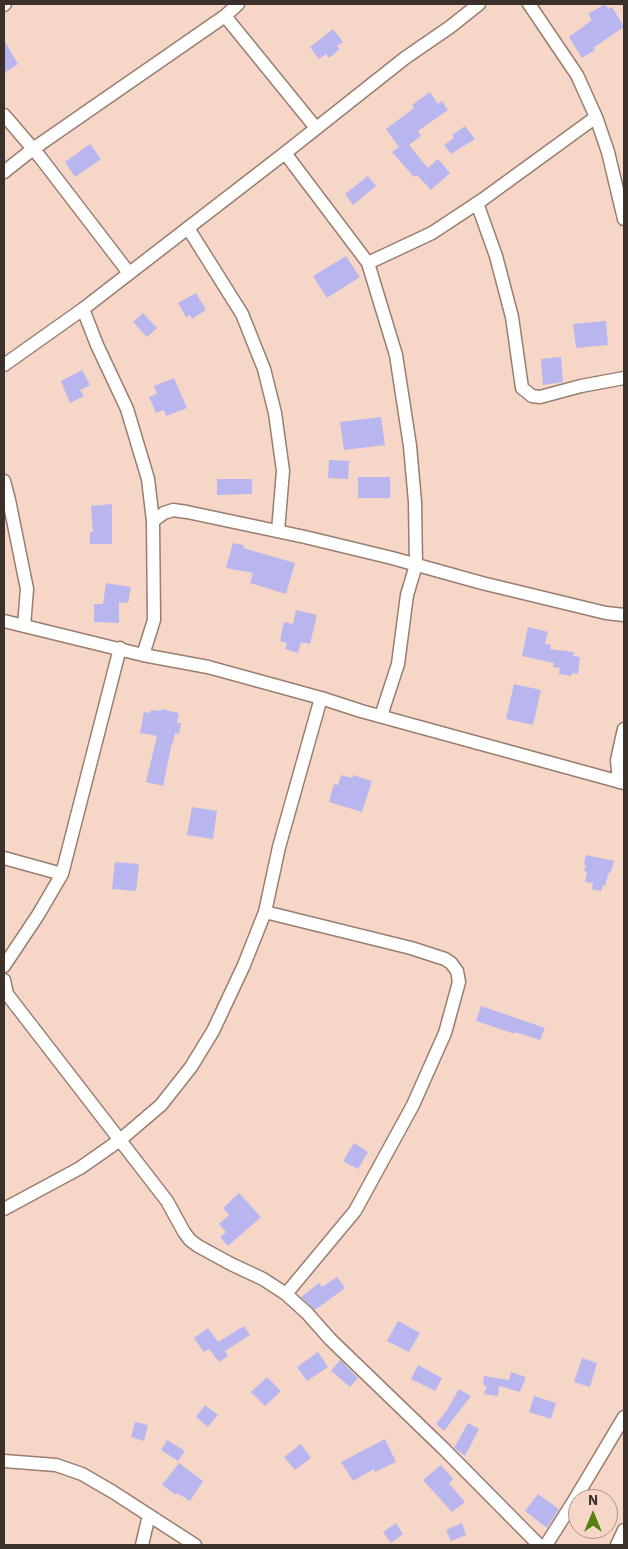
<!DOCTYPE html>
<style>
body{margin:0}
#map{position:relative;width:628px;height:1549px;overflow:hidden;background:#f6d7c7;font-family:"IBM Plex Sans",sans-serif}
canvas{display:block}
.frame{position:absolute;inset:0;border:5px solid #3c302a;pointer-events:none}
.north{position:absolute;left:568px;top:1489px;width:50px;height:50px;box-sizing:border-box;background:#f6d7c7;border:1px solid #ac9488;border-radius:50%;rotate:0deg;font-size:14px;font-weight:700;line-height:20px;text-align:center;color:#3c302a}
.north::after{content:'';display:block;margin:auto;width:18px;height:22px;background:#53810d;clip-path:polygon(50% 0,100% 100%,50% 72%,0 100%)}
</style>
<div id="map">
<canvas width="628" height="1549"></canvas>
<div class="frame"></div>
<div class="north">N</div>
</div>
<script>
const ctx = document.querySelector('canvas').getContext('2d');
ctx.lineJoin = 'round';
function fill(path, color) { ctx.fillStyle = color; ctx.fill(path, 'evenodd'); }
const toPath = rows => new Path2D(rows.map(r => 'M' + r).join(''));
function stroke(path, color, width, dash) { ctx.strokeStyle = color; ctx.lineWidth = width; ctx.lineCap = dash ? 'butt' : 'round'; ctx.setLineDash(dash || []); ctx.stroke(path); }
const building = toPath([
 [605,4,608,9,612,7,624,27,593,48,595,50,582,58,569,37,592,20,588,14],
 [333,29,343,42,337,46,340,49,329,58,326,54,319,59,310,47],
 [4,40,18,64,4,73],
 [430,92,438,104,442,101,448,110,418,131,421,136,409,145,428,168,438,159,450,173,431,190,417,175,414,177,392,152,399,147,386,129,414,108,412,105],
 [465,126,475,139,451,154,444,145,454,138,452,135],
 [90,144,101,159,75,177,65,162],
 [368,176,376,186,353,205,345,194],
 [346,256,360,277,327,298,313,276],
 [196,293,206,310,192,319,190,315,186,317,178,303],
 [143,313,157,328,147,337,133,322],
 [606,321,608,345,576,348,573,324],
 [561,357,563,382,543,385,541,359],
 [82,370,90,385,80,390,84,396,70,403,61,381],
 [174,378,187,408,166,416,164,410,156,413,149,397,157,394,154,386],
 [381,417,385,445,344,450,340,422],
 [329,460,349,461,348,479,328,478],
 [358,477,390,477,390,498,358,498],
 [217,479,252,479,252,494,217,495],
 [112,504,112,544,90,544,90,532,93,532,91,506],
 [233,543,244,545,243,548,295,563,286,594,250,583,253,573,226,568],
 [106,583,131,587,128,603,119,602,119,623,94,622,94,604,103,604],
 [296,610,317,615,310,644,301,642,298,653,285,649,287,643,280,641,284,622,293,624],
 [528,627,548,632,545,644,551,645,550,649,574,652,573,656,580,657,578,674,572,673,571,676,559,674,560,668,553,667,554,663,522,656],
 [514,684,541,690,533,725,506,719],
 [161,709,179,713,177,723,181,723,179,734,175,733,173,743,172,743,163,786,146,782,157,736,140,733,144,712,150,713,151,710,161,711],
 [341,775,352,778,353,775,372,781,362,812,329,802,334,784,338,785],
 [192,807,217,811,213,839,187,835],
 [586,855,614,861,611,872,610,871,608,875,605,886,603,885,601,891,592,889,593,883,585,882,587,872,584,871,586,865,584,864],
 [115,862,139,864,136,891,112,889],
 [481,1006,545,1028,540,1040,515,1032,515,1034,476,1021],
 [354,1143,368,1152,358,1169,343,1161],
 [239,1193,261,1217,228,1246,220,1237,226,1232,219,1224,229,1215,223,1208],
 [337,1277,345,1288,315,1310,301,1297,319,1283,322,1287],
 [398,1321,420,1333,409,1352,387,1341],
 [244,1326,250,1335,225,1351,228,1356,219,1362,209,1349,204,1352,194,1338,208,1328,218,1342],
 [318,1352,328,1367,307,1381,297,1367],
 [582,1358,597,1363,590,1387,574,1382],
 [340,1360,358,1378,350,1387,331,1371],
 [418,1365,442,1378,435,1391,411,1379],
 [511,1372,526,1377,520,1392,499,1386,498,1396,484,1394,487,1387,483,1384,484,1376,509,1380],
 [267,1377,281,1391,265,1406,251,1392],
 [459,1389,471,1396,444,1431,436,1424,447,1410],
 [534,1396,556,1403,551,1419,529,1412],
 [205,1405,218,1415,208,1427,196,1417],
 [135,1422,148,1425,144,1441,131,1437],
 [468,1423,479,1429,465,1456,454,1448],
 [385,1439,396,1462,375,1472,374,1469,353,1481,341,1462],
 [167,1440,185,1451,178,1461,161,1450],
 [301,1444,311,1458,295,1470,284,1457],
 [179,1463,203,1481,190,1501,177,1493,176,1495,162,1485],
 [441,1465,453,1479,449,1483,465,1502,452,1512,423,1480],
 [538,1494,559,1509,547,1528,525,1511],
 [396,1523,403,1534,391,1543,383,1532],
 [462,1523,466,1535,451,1541,446,1530]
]);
const street = toPath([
 [529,4,577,75,596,117,608,152,624,219],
 [4,5,5,4],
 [225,16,316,128],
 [4,115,40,157,129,273],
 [285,153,368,263,396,355,410,446,415,502,416,565,407,595,398,664,381,716],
 [4,172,33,149,225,16,238,4],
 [477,203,496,256,512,317,522,388,532,396,540,397,581,386,624,378],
 [188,228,242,314,264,369,275,413,283,471,278,531],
 [368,263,432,233,482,200,596,117],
 [83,309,97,345,127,409,148,479,153,521,154,620,143,655],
 [4,365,83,309,285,153,405,58,450,27,479,4],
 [4,481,9,500,27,589,24,626],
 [153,521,164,513,173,510,187,512,305,537,392,558,482,583,606,613,624,615],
 [4,621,143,655,208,667,321,698,361,711,624,783],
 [619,782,617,760,624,729],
 [4,858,62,874],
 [265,912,411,948,445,959,451,963,457,971,459,982,445,1033,413,1105,355,1211,286,1294],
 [4,966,38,915,62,874,120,648],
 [4,980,7,994,167,1201,184,1232,190,1240,198,1246,231,1264,263,1279,286,1294,307,1313,330,1339,444,1449,539,1545],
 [4,1209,80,1168,120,1140,161,1105,191,1067,213,1031,244,965,265,912,279,847,321,698],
 [4,1461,56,1465,82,1474,113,1492,195,1545],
 [142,1545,149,1515],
 [546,1545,572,1504,624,1417],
 [617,1545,624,1530]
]);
fill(building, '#b9b6ef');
stroke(street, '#997d6e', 15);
stroke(street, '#fff', 12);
</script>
